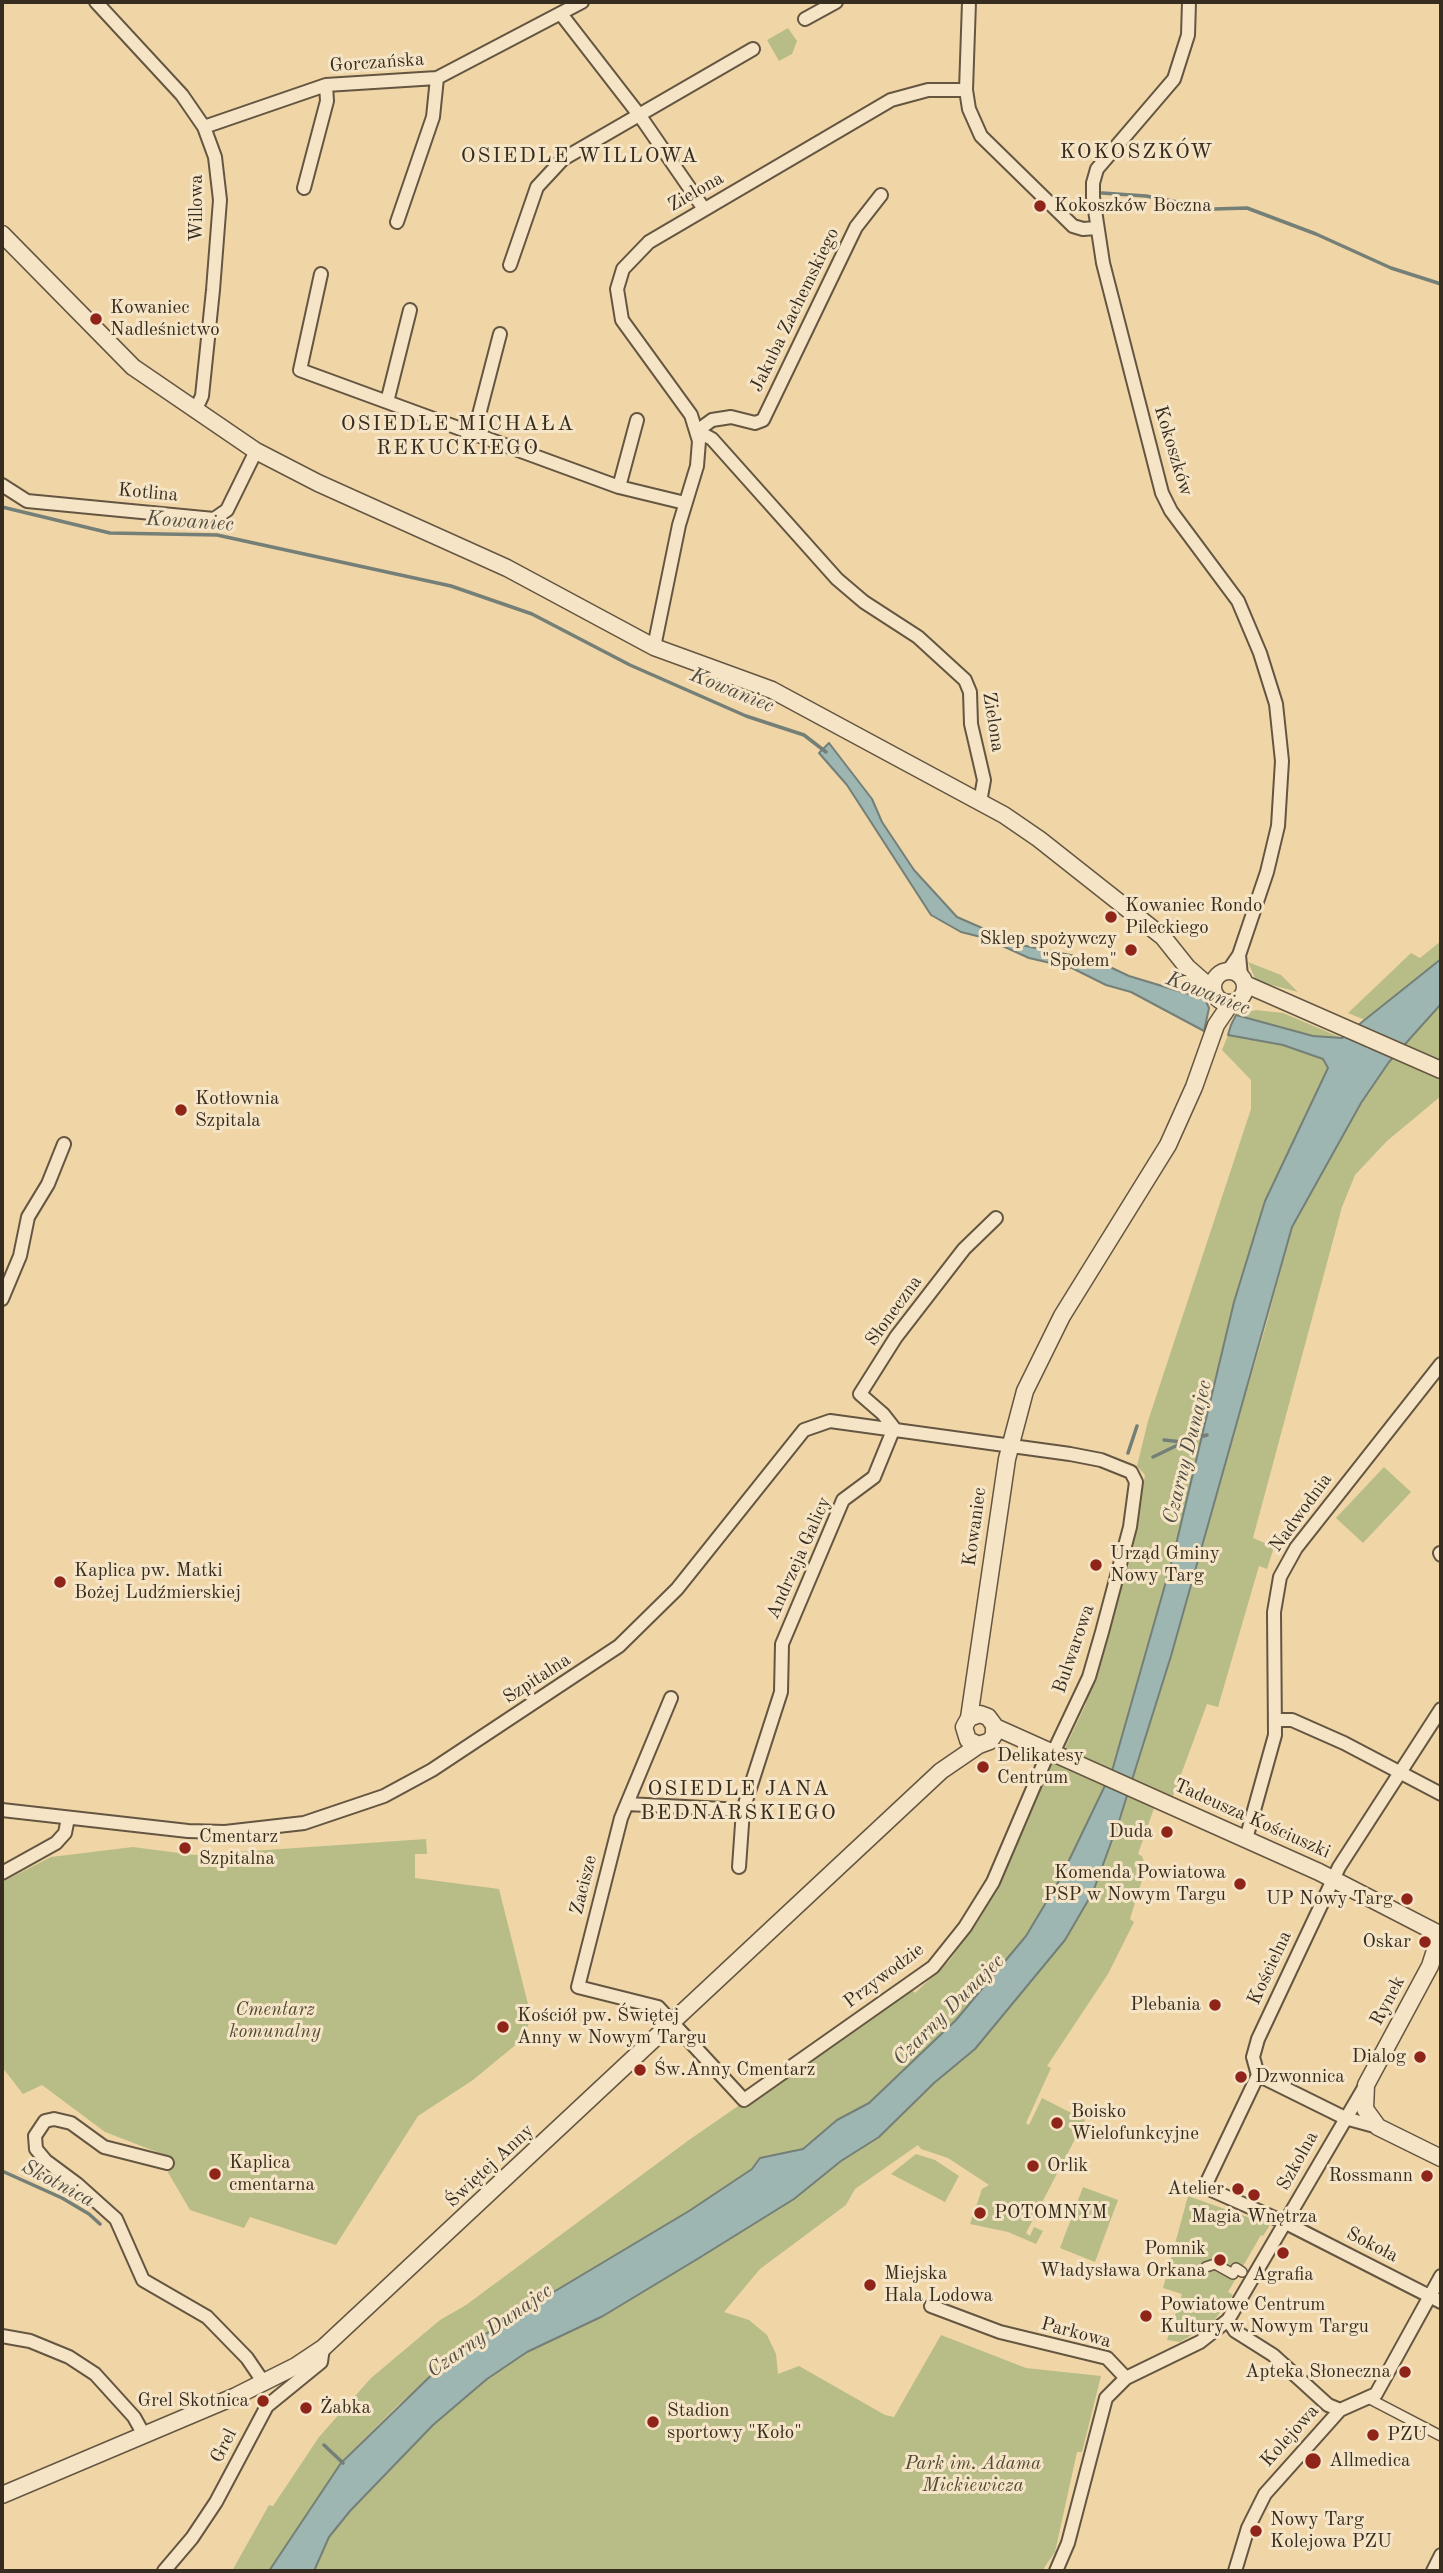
<!DOCTYPE html>
<meta charset="utf-8">
<style>
body{margin:0}
#map{position:relative;width:1443px;height:2573px;overflow:hidden;background:#f0d5a7;font-family:"Old Standard TT",serif}
canvas{display:block}
.frame{position:absolute;inset:0;border:4px solid #362c1f;pointer-events:none}
</style>
<div id="map">
<canvas width="1443" height="2573"></canvas>
<div class="frame"></div>
</div>
<script>
const ctx = document.querySelector('canvas').getContext('2d');
ctx.lineJoin = 'round';
function fill(path, color) { ctx.fillStyle = color; ctx.fill(path, 'evenodd'); }
const toPath = rows => new Path2D(rows.map(r => 'M' + r).join(''));
function stroke(path, color, width, dash) { ctx.strokeStyle = color; ctx.lineWidth = width; ctx.lineCap = dash ? 'butt' : 'round'; ctx.setLineDash(dash || []); ctx.stroke(path); }
function label(font, color, halo, rows, align = 'center') {
  ctx.font = font + ' "Old Standard TT",serif'; ctx.lineWidth = 6; ctx.setLineDash([]); ctx.textBaseline = 'middle'; ctx.strokeStyle = halo; ctx.fillStyle = color; for (const [text, x, y, turn = 0] of rows) {
    ctx.save(); ctx.translate(x, y); ctx.rotate((+turn || 0) * Math.PI / 180); ctx.textAlign = isNaN(turn) ? turn : align; if (halo) ctx.strokeText(text, 0, 0); ctx.fillText(text, 0, 0); ctx.restore();
  }
}
const green = toPath([
 [788,28,797,41,792,54,779,61,767,40],
 [1441,941,1441,959,1365,1020,1348,1013,1411,953,1420,958],
 [1248,962,1281,975,1298,992,1256,981],
 [1441,1004,1441,1096,1387,1141,1355,1175,1342,1207,1253,1538,1274,1547,1267,1569,1259,1566,1218,1707,1207,1704,1172,1799,1159,1794,1138,1854,1142,1856,1146,1867,1130,1919,1134,1922,1108,1974,1047,2066,1051,2068,1026,2123,1029,2125,1042,2098,1085,2120,1026,2233,1030,2236,1034,2227,1043,2231,1036,2244,1008,2232,970,2224,982,2189,989,2185,948,2158,921,2149,918,2145,855,2189,846,2205,760,2269,724,2312,749,2320,767,2335,776,2354,778,2374,799,2366,885,2415,894,2417,941,2335,1026,2368,1101,2376,1082,2452,1077,2452,1055,2552,1042,2571,314,2571,329,2537,350,2511,433,2425,487,2379,527,2352,603,2316,699,2258,794,2199,841,2161,879,2137,934,2083,975,2049,1065,1940,1093,1892,1120,1818,1265,1329,1292,1227,1361,1103,1389,1062],
 [1256,1010,1283,1013,1342,1038,1313,1036,1236,1015],
 [1228,1035,1283,1045,1324,1060,1328,1068,1265,1201,1234,1302,1173,1557,1112,1771,1060,1879,1026,1936,956,2020,869,2103,837,2120,803,2149,760,2158,752,2169,689,2211,472,2341,396,2407,343,2460,269,2571,232,2571,269,2505,273,2506,319,2437,371,2378,440,2320,466,2305,689,2140,910,1987,915,1993,949,1961,977,1923,1001,1882,1053,1761,1064,1750,1085,1706,1130,1560,1145,1475,1137,1466,1148,1421,1251,1109,1251,1080,1222,1050],
 [1384,1467,1411,1492,1363,1543,1336,1518],
 [426,1839,427,1854,415,1854,415,1878,499,1889,531,2016,524,2038,473,2080,418,2116,336,2245,250,2217,244,2228,190,2210,166,2169,170,2157,105,2132,42,2085,23,2094,2,2067,2,1882,51,1857,133,1847,194,1855],
 [916,2154,935,2160,959,2176,945,2202,891,2174],
 [1083,2187,1118,2200,1095,2262,1060,2248],
 [1188,2196,1270,2225,1263,2236,1261,2235,1228,2292,1233,2295,1213,2322,1180,2342,1167,2340,1182,2294,1163,2288]
]);
const water = toPath([
 [829,743,872,799,882,822,914,870,957,917,1021,945,1095,960,1129,976,1205,999,1209,1008,1204,1031,1131,992,1106,985,1072,968,1029,958,985,938,961,932,931,915,847,785,819,753,829,743],
 [1441,959,1441,1004,1389,1062,1361,1103,1292,1227,1171,1656,1120,1818,1093,1892,1065,1940,975,2049,934,2083,879,2137,841,2161,794,2199,699,2258,603,2316,527,2352,487,2379,433,2425,350,2511,329,2537,314,2571,269,2571,341,2463,448,2359,505,2321,689,2211,752,2169,760,2158,803,2149,837,2120,869,2103,956,2020,1026,1936,1060,1879,1112,1771,1173,1557,1234,1302,1265,1201,1328,1068,1323,1059,1283,1045,1228,1035,1231,1025,1236,1015,1313,1036,1342,1038,1441,959]
]);
const stream = toPath([
 [1102,193,1146,196,1214,209,1247,208,1316,234,1391,268,1441,284],
 [2,507,110,533,217,535,451,586,532,614,630,665,746,716,804,735,826,752],
 [1192,1439,1207,1435],
 [1164,1440,1182,1442],
 [1128,1453,1137,1426],
 [1153,1457,1184,1442],
 [2,2171,62,2198,89,2214,100,2224],
 [324,2445,343,2463]
]);
const pedestrian = toPath([
 [1206,2267,1215,2264,1233,2274,1236,2268,1242,2272],
 [1368,2398,1441,2436]
]);
const minor = toPath([
 [96,2,182,95,204,127,215,157,220,200,213,290,202,396,195,411],
 [969,2,966,90,969,109,981,136,1073,226,1083,229,1096,228],
 [1189,2,1188,35,1174,79,1097,169,1093,183,1093,197,1103,263,1162,493,1171,511,1238,601,1260,653,1276,704,1282,761,1278,826,1267,872,1239,955,1228,971],
 [561,14,640,116,704,209],
 [805,19,836,2],
 [204,127,326,85,437,78,582,2],
 [304,188,327,101,326,85],
 [397,222,433,117,437,78],
 [510,265,537,187,563,159,753,49],
 [321,274,300,370,619,487,685,503],
 [387,402,410,310],
 [697,431,712,439,837,579,864,602,918,637,965,680,970,692,971,724,984,780,980,802],
 [697,431,712,420,731,417,755,423,763,420,856,227,881,195],
 [474,434,500,334],
 [2,485,27,501,214,519,227,510,256,451],
 [619,487,637,420],
 [654,647,679,525,697,466,699,441,691,415,622,320,617,289,623,269,649,242,891,100,928,90,966,90],
 [1239,955,1241,976],
 [2,1299,20,1256,28,1217,48,1184,64,1144],
 [1440,1553,1441,1555],
 [671,1698,621,1818,578,1987,658,2007,744,2100,933,1967,965,1927,993,1882,1049,1751],
 [1275,1720,1292,1720,1344,1743,1441,1794],
 [627,1804,743,1810],
 [2,1810,188,1831,225,1832,304,1823,384,1796,432,1770,619,1646,677,1589,804,1430,830,1421,1070,1454,1101,1460,1131,1472,1136,1482,1130,1527,1102,1632,1089,1677,1053,1753],
 [1246,1839,1275,1735,1274,1612,1280,1577,1296,1548,1441,1364],
 [739,1867,743,1810,781,1692,782,1644,843,1500,874,1477,894,1428,883,1414,860,1394,896,1337,964,1249,996,1218],
 [2,1873,56,1843,65,1833,68,1818],
 [1258,2075,1207,2182,1209,2189,1286,2223,1441,2302],
 [1378,2127,1345,2118,1258,2075,1253,2057,1258,2039,1339,1867,1441,1709],
 [167,2163,104,2147,71,2123,54,2119,45,2121,35,2136,36,2149,46,2161,77,2184,116,2219,143,2280,207,2317,247,2358,264,2383],
 [931,2306,1000,2332,1107,2358,1126,2378],
 [1228,2320,1235,2331,1273,2355,1328,2405,1340,2410],
 [2,2336,30,2341,69,2357,95,2374,134,2417,144,2435],
 [164,2571,192,2538,216,2502,267,2406,321,2362,323,2348],
 [1056,2571,1068,2543,1106,2398,1126,2378,1200,2342,1228,2320,1365,2086],
 [1235,2571,1248,2528,1265,2494,1340,2410,1376,2394,1441,2276],
 [1433,2571,1441,2555]
]);
const tertiary = toPath([
 [2,234,133,367,256,451,318,483,507,568,654,647,772,690,1004,815,1039,839,1163,937,1187,967,1213,990],
 '1213 987a16 16 0 1 1 32 0a16 16 0 1 1-32 0Z',
 [1245,984,1441,1070],
 [969,1718,1007,1459,1025,1391,1062,1316,1168,1145,1194,1087,1216,1025,1231,1003],
 [995,1727,1319,1872,1441,1935],
 [1440,1935,1430,1966,1366,2085,1365,2109,1378,2127,1441,2158],
 [2,2495,236,2396,296,2366,323,2348,941,1771,979,1745,990,1741,994,1735,994,1725,988,1717,980,1714,969,1718,964,1727,968,1740,979,1745]
]);
const markers = [
 [1040,206,7,"#8f2418"],
 [96,319,7,"#8f2418"],
 [1111,917,7,"#8f2418"],
 [1131,950,7,"#8f2418"],
 [181,1110,7,"#8f2418"],
 [1096,1565,7,"#8f2418"],
 [60,1582,7,"#8f2418"],
 [983,1767,7,"#8f2418"],
 [1167,1832,7,"#8f2418"],
 [185,1848,7,"#8f2418"],
 [1240,1884,7,"#8f2418"],
 [1407,1899,7,"#8f2418"],
 [1425,1942,7,"#8f2418"],
 [1215,2005,7,"#8f2418"],
 [503,2027,7,"#8f2418"],
 [1420,2057,7,"#8f2418"],
 [640,2070,7,"#8f2418"],
 [1241,2077,7,"#8f2418"],
 [1057,2123,7,"#8f2418"],
 [1033,2166,7,"#8f2418"],
 [215,2174,7,"#8f2418"],
 [1427,2176,7,"#8f2418"],
 [1238,2189,7,"#8f2418"],
 [1254,2195,7,"#8f2418"],
 [980,2213,7,"#8f2418"],
 [1283,2253,7,"#8f2418"],
 [1220,2260,7,"#8f2418"],
 [870,2285,7,"#8f2418"],
 [1146,2316,7,"#8f2418"],
 [1405,2372,7,"#8f2418"],
 [263,2401,7,"#8f2418"],
 [306,2408,7,"#8f2418"],
 [653,2422,7,"#8f2418"],
 [1373,2435,7,"#8f2418"],
 [1313,2461,9,"#8f2418"],
 [1256,2531,7,"#8f2418"]
];
const streetNames = [
 ["Gorczańska",377,63,-4],
 ["Zielona",696,192,-30],
 ["Willowa",197,208,-90],
 ["Jakuba Zachemskiego",795,310,-64],
 ["Kokoszków",1173,451,73],
 ["Kotlina",148,493,5],
 ["Zielona",993,722,81],
 ["Słoneczna",894,1311,-54],
 ["Nadwodnia",1301,1513,-54],
 ["Kowaniec",975,1527,-82],
 ["Andrzeja Galicy",799,1558,-66],
 ["Bulwarowa",1074,1649,-71],
 ["Szpitalna",537,1679,-33],
 ["Tadeusza Kościuszki",1252,1819,24],
 ["Zacisze",584,1885,-76],
 ["Kościelna",1270,1968,-65],
 ["Przywodzie",884,1976,-37],
 ["Rynek",1388,2001,-62],
 ["Szkolna",1298,2161,-61],
 ["Świętej Anny",490,2166,-43],
 ["Sokoła",1372,2245,27],
 ["Parkowa",1076,2333,15],
 ["Kolejowa",1290,2436,-48],
 ["Grel",224,2446,-63]
];
const poiNames = [
 ["Kokoszków Boczna",1054,206],
 ["Kowaniec",110,308],
 ["Nadleśnictwo",110,330],
 ["Kowaniec Rondo",1125,906],
 ["Pileckiego",1125,928],
 ["Sklep spożywczy",1117,939,"right"],
 ["\"Społem\"",1117,961,"right"],
 ["Kotłownia",195,1099],
 ["Szpitala",195,1121],
 ["Urząd Gminy",1110,1554],
 ["Nowy Targ",1110,1576],
 ["Kaplica pw. Matki",74,1571],
 ["Bożej Ludźmierskiej",74,1593],
 ["Delikatesy",997,1756],
 ["Centrum",997,1778],
 ["Duda",1153,1832,"right"],
 ["Cmentarz",199,1837],
 ["Szpitalna",199,1859],
 ["Komenda Powiatowa",1226,1873,"right"],
 ["PSP w Nowym Targu",1226,1895,"right"],
 ["UP Nowy Targ",1393,1899,"right"],
 ["Oskar",1411,1942,"right"],
 ["Plebania",1201,2005,"right"],
 ["Kościół pw. Świętej",517,2016],
 ["Anny w Nowym Targu",517,2038],
 ["Dialog",1406,2057,"right"],
 ["Św.Anny Cmentarz",654,2070],
 ["Dzwonnica",1255,2077],
 ["Boisko",1071,2112],
 ["Wielofunkcyjne",1071,2134],
 ["Kaplica",229,2163],
 ["cmentarna",229,2185],
 ["Orlik",1047,2166],
 ["Rossmann",1413,2176,"right"],
 ["Atelier",1224,2189,"right"],
 ["POTOMNYM",994,2213],
 ["Magia Wnętrza",1254,2217,"center"],
 ["Pomnik",1206,2249,"right"],
 ["Władysława Orkana",1206,2271,"right"],
 ["Miejska",884,2274],
 ["Hala Lodowa",884,2296],
 ["Agrafia",1283,2275,"center"],
 ["Powiatowe Centrum",1160,2305],
 ["Kultury w Nowym Targu",1160,2327],
 ["Apteka Słoneczna",1391,2372,"right"],
 ["Grel Skotnica",249,2401,"right"],
 ["Żabka",320,2408],
 ["Stadion",667,2411],
 ["sportowy \"Koło\"",667,2433],
 ["PZU",1387,2435],
 ["Allmedica",1329,2461],
 ["Nowy Targ",1270,2520],
 ["Kolejowa PZU",1270,2542]
];
const parkNames = [
 ["Cmentarz",275,2010],
 ["komunalny",275,2032],
 ["Park im. Adama",973,2464],
 ["Mickiewicza",973,2486]
];
const neighbourhoodNames = [
 ["KOKOSZKÓW",1137,152],
 ["OSIEDLE WILLOWA",580,156],
 ["OSIEDLE MICHAŁA",458,424],
 ["REKUCKIEGO",458,448],
 ["OSIEDLE JANA",739,1789],
 ["BEDNARSKIEGO",739,1813]
];
const waterNames = [
 ["Kowaniec",190,522,4],
 ["Kowaniec",732,691,22],
 ["Kowaniec",1208,994,21],
 ["Czarny Dunajec",1188,1452,-76],
 ["Czarny Dunajec",949,2010,-45],
 ["Skotnica",58,2184,28],
 ["Czarny Dunajec",490,2331,-35]
];
fill(green, '#b8bd88');
fill(water, '#9db6b1');
stroke(water, '#747f77', 2);
stroke(stream, '#747f77', 3.5);
stroke(pedestrian, '#645641', 12);
stroke(minor, '#645641', 16);
stroke(tertiary, '#645641', 19);
stroke(pedestrian, '#f5e4c6', 9);
stroke(minor, '#f5e4c6', 12);
stroke(tertiary, '#f5e4c6', 16);
for (const [x, y, r, color] of markers) { const dot = new Path2D(); dot.arc(x, y, r, 0, 2 * Math.PI); ctx.fillStyle = color; ctx.fill(dot); stroke(dot, '#f5e4c6', 2.5); }
label('19px', '#362c1f', '#f5e4c6', streetNames);
label('19px', '#362c1f', '#f5e4c6', poiNames, 'left');
label('italic 19px', '#504934', '#f5e4c6', parkNames);
ctx.letterSpacing = '2px';
label('21px', '#362c1f', '#f5e4c6', neighbourhoodNames);
ctx.letterSpacing = '0px';
label('italic 21px', '#504e44', '#f5e4c6', waterNames);
</script>
